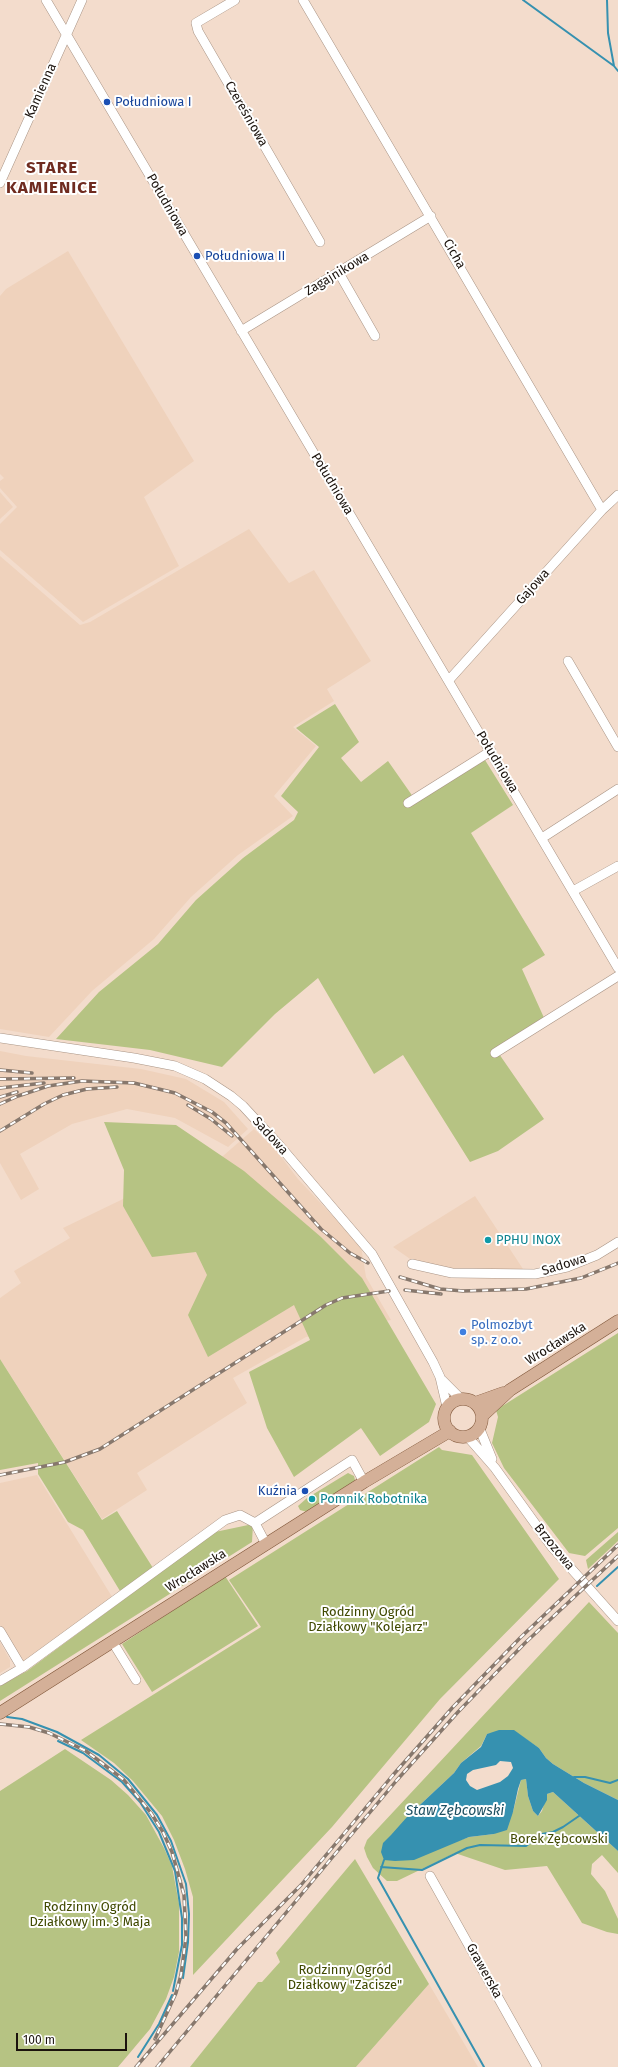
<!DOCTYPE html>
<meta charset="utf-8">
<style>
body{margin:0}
#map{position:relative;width:618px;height:2067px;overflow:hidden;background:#f3dccc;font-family:"Fira Sans",sans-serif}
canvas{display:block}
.scale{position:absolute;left:16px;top:2033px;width:111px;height:18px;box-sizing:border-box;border:2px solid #1b130d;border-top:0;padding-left:5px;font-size:12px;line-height:14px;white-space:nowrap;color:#1b130d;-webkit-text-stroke:3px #fff;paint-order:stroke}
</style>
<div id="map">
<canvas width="618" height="2067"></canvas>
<div class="scale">100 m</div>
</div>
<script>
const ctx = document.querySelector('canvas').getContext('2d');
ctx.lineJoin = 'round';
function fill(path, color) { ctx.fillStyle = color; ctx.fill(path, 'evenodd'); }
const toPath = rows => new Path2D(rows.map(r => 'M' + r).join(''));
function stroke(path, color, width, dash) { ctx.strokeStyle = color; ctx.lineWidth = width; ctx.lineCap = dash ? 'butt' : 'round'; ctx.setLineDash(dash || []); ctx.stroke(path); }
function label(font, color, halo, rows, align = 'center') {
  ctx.font = font + ' "Fira Sans",sans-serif'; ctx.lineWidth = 4; ctx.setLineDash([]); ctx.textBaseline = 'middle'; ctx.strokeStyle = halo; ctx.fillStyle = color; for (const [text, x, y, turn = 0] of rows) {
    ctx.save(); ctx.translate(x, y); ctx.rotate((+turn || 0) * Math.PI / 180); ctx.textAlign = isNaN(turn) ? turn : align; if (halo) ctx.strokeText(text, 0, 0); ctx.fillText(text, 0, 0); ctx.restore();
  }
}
const built = toPath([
 [68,251,194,461,144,497,179,566,83,622,0,550,0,524,17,507,0,488,0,481,4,478,0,474,0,296,6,289],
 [0,492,13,507,0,519],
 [249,529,289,583,314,570,371,661,327,689,334,701,293,727,316,746,274,796,293,816,238,855,191,897,154,939,92,991,49,1037,0,1029,0,556,80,625,90,622],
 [0,1051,26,1056,141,1069,186,1079,224,1102,248,1129,228,1147,175,1118,127,1109,72,1124,20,1154,39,1189,21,1200,0,1163],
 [254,1129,276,1150,298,1179,361,1246,366,1277,391,1320,306,1337,233,1378,247,1403,137,1473,147,1490,102,1519,0,1359,0,1298,21,1283,14,1271,70,1238,63,1228,208,1158,216,1162],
 [475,1196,523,1269,455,1269,413,1261,393,1247],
 [37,1475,114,1600,22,1668,0,1631,0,1483],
 [0,1642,10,1660,10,1667,0,1673],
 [429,1984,478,2067,356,2067]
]);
const green = toPath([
 [335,704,359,742,341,758,361,782,388,761,416,801,485,760,513,805,471,833,545,955,522,969,545,1020,497,1051,544,1119,498,1151,470,1162,403,1055,374,1074,318,978,275,1014,222,1067,150,1050,56,1039,99,992,158,944,196,900,243,858,294,820,298,812,281,796,319,747,296,728],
 [104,1122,176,1125,244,1171,321,1237,362,1278,436,1404,429,1422,380,1456,361,1428,294,1477,267,1428,249,1372,310,1340,294,1305,208,1357,188,1315,207,1275,196,1252,152,1257,123,1206,124,1170],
 [618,1333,618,1528,585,1556,569,1553,504,1468,492,1443,498,1417,496,1410],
 [0,1359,102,1520,117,1511,153,1568,120,1591,83,1530,68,1522,38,1474,38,1463,0,1470],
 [439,1447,442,1450,472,1455,559,1579,440,1699,332,1827,193,1975,193,1897,185,1869,174,1840,162,1816,133,1781,114,1763,81,1740,261,1627,229,1580],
 [348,1473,354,1476,355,1480,353,1483,307,1512,300,1510,298,1506,307,1498],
 [253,1524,252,1542,0,1701,0,1686,27,1671,215,1532],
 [618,1532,618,1541,588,1569,586,1560],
 [225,1576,258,1626,152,1692,122,1644],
 [589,1602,618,1633,618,1800,584,1783,553,1764,546,1758,539,1748,514,1731,487,1734,481,1746,461,1763,454,1773,407,1817,449,1844,469,1837,494,1834,513,1812,521,1780,526,1779,528,1796,533,1811,538,1816,542,1811,547,1794,553,1792,618,1851,618,1873,602,1855,592,1864,591,1874,605,1891,618,1919,618,1934,607,1932,582,1923,547,1866,505,1870,455,1853,397,1881,387,1881,373,1868,367,1857,364,1848,367,1840],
 [65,1749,111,1780,128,1795,146,1815,164,1848,172,1866,179,1904,179,1952,174,1977,166,1999,150,2029,118,2067,0,2067,0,1791],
 [355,1859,429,1984,356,2067,190,2067,258,1982,262,1982,280,1962,276,1953]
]);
const water = toPath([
 [499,1730,514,1730,539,1748,546,1758,553,1764,584,1783,618,1800,618,1851,553,1792,547,1794,547,1800,538,1816,533,1811,528,1796,526,1779,521,1780,518,1789,513,1812,507,1830,494,1834,469,1837,414,1860,395,1861,384,1860,381,1852,383,1843,391,1835,407,1817,454,1773,461,1763,481,1747,487,1734],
 [500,1761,511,1762,513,1768,508,1776,500,1782,477,1790,470,1786,466,1780,467,1774,473,1770,496,1765]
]);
const stream = toPath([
 [523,0,614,66],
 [607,0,608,33,614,66,618,71],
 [597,1586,618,1567],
 [7,1717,22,1719,57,1732,99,1755,128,1779,157,1815,171,1841,186,1884,189,1914,188,1942,183,1978],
 [58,1741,83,1753,122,1782,140,1802,159,1832,175,1871,182,1918,182,1945,173,1991],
 [574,1777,585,1777,610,1783,618,1780],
 [384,1860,378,1878,484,2067],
 [381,1867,422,1870,467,1848,480,1845,526,1846,542,1834,553,1832,563,1827,579,1816],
 [138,2057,159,2024,172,1995]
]);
const minor = toPath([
 [46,0,618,968],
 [235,0,196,23,198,31,320,242],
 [303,0,602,510],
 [0,183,82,0],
 [339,273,375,336],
 [241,331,431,216],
 [568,661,618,747],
 [449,680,602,510,618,495],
 [408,803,491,751],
 [542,838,618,789],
 [573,891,618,866],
 [0,1038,134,1058,175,1066,205,1079,231,1096,243,1106,279,1145,372,1254,433,1362,440,1377,447,1407],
 [495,1053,618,976],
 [412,1264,452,1273,535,1274,567,1267,597,1255,618,1242],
 [442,1380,461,1399],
 [479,1427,492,1459],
 [467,1436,495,1468,552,1547,618,1621],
 [266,1544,255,1523,352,1460,364,1482],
 [0,1631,22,1668],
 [112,1641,136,1680],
 [0,1681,22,1668,225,1520,240,1515,255,1523],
 [430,1876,537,2067]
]);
const major = toPath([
 '444 1418a19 19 0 1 1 38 0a19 19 0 1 1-38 0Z',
 [475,1403,503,1393],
 [482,1416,510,1390,618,1321],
 [0,1713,364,1482,450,1431]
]);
const rail = toPath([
 [0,1070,32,1073],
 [0,1079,74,1078],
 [0,1088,44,1083],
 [0,1097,17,1092],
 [0,1104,18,1096,48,1086,82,1081,134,1083,175,1093,212,1112,226,1123,321,1229,350,1253,368,1263],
 [188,1105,211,1119,232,1136],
 [0,1131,44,1104,63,1095,87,1089,117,1087],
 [400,1277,440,1289,463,1291,526,1289,581,1278,618,1263],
 [405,1290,441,1294],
 [0,1475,65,1462,100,1449,326,1305,342,1298,389,1291],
 [0,1724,29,1727,49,1733,86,1751,124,1780,151,1813,163,1832,172,1852,184,1895,186,1937,181,1975,176,1993,155,2039],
 [136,2067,237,1949,301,1885,393,1775,453,1707,520,1638,618,1545],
 [157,2067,397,1780,458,1712,525,1643,618,1556]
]);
const markers = [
 [107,102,4,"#1a4fb4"],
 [197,256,4,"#1a4fb4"],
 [488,1240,4,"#0f9aa8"],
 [463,1332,4,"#3f7fe0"],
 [305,1491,4,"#1a4fb4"],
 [312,1499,4,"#0f9aa8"]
];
const streetNames = [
 ["Kamienna",41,91,-66],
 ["Czereśniowa",246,114,60],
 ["Południowa",167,205,60],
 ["Cicha",454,254,60],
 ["Zagajnikowa",337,274,-31],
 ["Południowa",332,484,59],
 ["Gajowa",533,587,-48],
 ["Południowa",497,762,59],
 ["Sadowa",270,1136,48],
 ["Sadowa",564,1265,-17],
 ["Wrocławska",556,1344,-32],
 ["Brzozowa",554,1547,51],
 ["Wrocławska",196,1571,-32],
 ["Grawerska",484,1971,61]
];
const transitNames = [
 ["Południowa I",115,102],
 ["Południowa II",205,256],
 ["Kuźnia",297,1491,"right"]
];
const cultureNames = [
 ["PPHU INOX",496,1240],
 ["Pomnik Robotnika",320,1499]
];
const shopNames = [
 ["Polmozbyt",471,1325],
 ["sp. z o.o.",471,1340]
];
const parkNames = [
 ["Rodzinny Ogród",368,1612],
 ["Działkowy \"Kolejarz\"",368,1627],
 ["Borek Zębcowski",559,1839],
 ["Rodzinny Ogród",90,1907],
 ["Działkowy im. 3 Maja",90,1922],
 ["Rodzinny Ogród",345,1970],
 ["Działkowy \"Zacisze\"",345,1985]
];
const waterNames = [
 ["Staw Zębcowski",455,1811]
];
const districtNames = [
 ["STARE",52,168],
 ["KAMIENICE",52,188]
];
fill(built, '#efd2bc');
fill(green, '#b6c383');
fill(water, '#3691b0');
stroke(stream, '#3691b0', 2);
stroke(minor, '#a99485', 10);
stroke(major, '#80573a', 13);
stroke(minor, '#fff', 9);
stroke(major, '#d4b098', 12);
stroke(rail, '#87786d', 3.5);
stroke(rail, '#fff', 2, [6]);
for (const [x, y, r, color] of markers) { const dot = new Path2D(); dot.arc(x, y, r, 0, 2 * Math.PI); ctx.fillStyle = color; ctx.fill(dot); stroke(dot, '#fff', 1.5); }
label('13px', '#1b130d', '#fff', streetNames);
label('13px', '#164399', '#fff', transitNames, 'left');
label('13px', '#0d838f', '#fff', cultureNames, 'left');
label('13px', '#366cbe', '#fff', shopNames, 'left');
label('13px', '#404900', '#fff', parkNames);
label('italic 14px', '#1d4f61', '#fff', waterNames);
ctx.letterSpacing = '1px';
label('bold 17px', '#6f2b1f', '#fff', districtNames);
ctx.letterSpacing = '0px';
</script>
